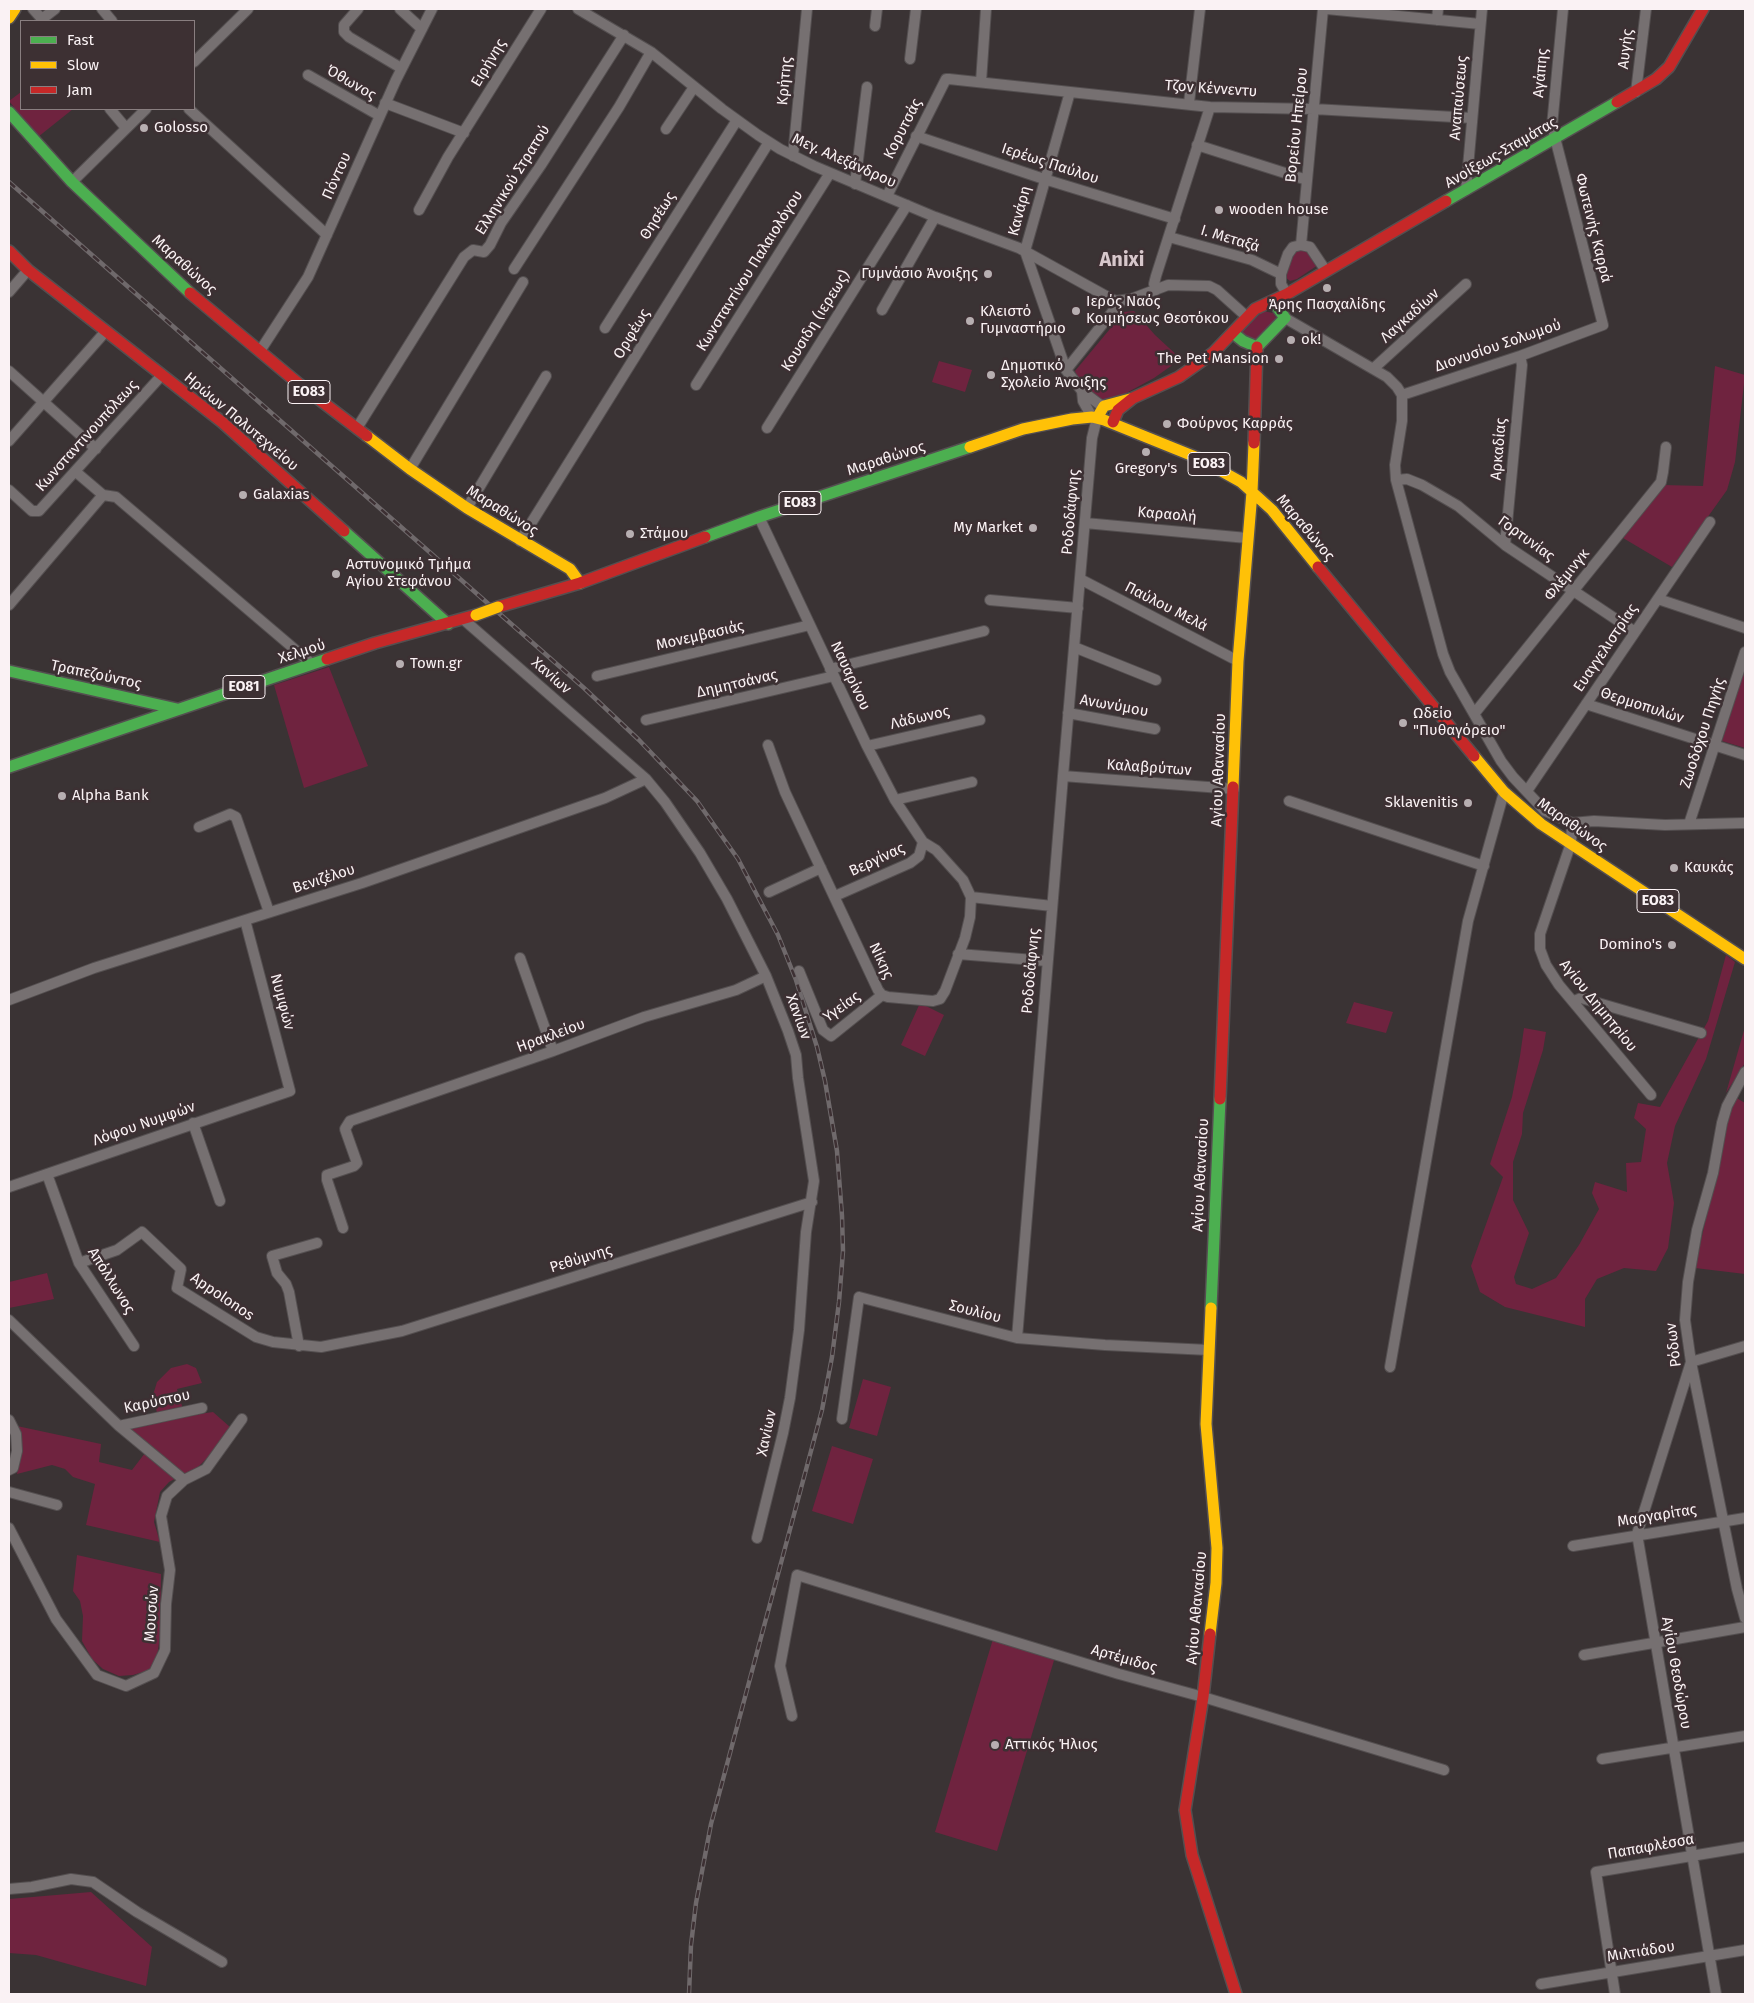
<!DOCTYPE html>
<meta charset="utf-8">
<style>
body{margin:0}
#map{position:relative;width:1754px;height:2003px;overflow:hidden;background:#3a3334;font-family:"Fira Sans",sans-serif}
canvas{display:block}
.frame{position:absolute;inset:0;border:10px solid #faf2f4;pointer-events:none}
.legend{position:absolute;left:20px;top:20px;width:175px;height:90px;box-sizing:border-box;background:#3d3033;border:1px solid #897e80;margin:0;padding:6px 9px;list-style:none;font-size:15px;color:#faf2f4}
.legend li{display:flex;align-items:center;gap:10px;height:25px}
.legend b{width:25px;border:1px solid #897e80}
</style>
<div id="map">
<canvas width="1754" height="2003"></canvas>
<div class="frame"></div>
<ul class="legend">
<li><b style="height:6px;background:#4caf50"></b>Fast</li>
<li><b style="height:6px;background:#ffc107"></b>Slow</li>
<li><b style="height:6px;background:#c62828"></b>Jam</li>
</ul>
</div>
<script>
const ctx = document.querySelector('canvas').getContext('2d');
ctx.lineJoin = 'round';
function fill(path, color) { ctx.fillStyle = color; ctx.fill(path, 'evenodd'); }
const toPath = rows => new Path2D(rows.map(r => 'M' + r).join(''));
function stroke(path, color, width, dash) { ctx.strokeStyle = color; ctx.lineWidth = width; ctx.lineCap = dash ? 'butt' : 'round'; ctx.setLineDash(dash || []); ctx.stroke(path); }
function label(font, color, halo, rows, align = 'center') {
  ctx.font = font + ' "Fira Sans",sans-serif'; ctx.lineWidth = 5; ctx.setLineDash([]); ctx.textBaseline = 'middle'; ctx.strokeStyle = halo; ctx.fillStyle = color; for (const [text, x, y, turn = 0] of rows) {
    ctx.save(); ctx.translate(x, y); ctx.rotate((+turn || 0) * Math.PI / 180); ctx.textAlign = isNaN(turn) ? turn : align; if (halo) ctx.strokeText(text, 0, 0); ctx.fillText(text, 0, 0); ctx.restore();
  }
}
const green = toPath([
 [21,92,21,109,73,109,38,137,9,101],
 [1300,249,1312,252,1318,265,1297,279,1290,281,1285,277,1286,268,1294,252],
 [1134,311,1155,335,1181,359,1154,378,1117,398,1103,401,1087,389,1078,378,1075,371,1124,312],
 [1263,311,1273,313,1276,318,1254,341,1241,332],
 [939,361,972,370,965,392,932,382],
 [1715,366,1745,375,1735,462,1727,490,1672,567,1623,538,1663,485,1703,486],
 [329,667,368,766,304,788,274,685],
 [1745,668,1745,748,1722,741],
 [1726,955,1735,962,1706,1059,1675,1126,1667,1163,1674,1203,1668,1248,1656,1271,1624,1268,1597,1279,1585,1299,1585,1327,1505,1307,1480,1292,1471,1266,1503,1177,1490,1164,1512,1097,1520,1056,1524,1028,1546,1032,1543,1050,1523,1113,1522,1134,1513,1162,1513,1200,1529,1233,1514,1277,1516,1284,1532,1289,1556,1278,1579,1245,1599,1209,1592,1193,1595,1182,1627,1192,1626,1163,1641,1162,1646,1129,1634,1118,1638,1103,1660,1107,1708,1021],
 [1354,1002,1393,1012,1386,1033,1346,1023],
 [920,1003,944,1015,925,1056,901,1045],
 [1745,1027,1745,1063,1726,1093],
 [1735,1097,1745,1103,1745,1274,1695,1268,1726,1127],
 [47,1273,54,1299,9,1308,9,1282],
 [187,1364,196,1368,202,1383,177,1389,185,1416,213,1412,230,1427,213,1452,198,1467,169,1482,160,1492,154,1522,160,1542,86,1525,95,1484,73,1477,65,1469,52,1465,17,1474,22,1441,17,1426,101,1444,99,1462,132,1470,145,1453,129,1428,159,1422,153,1395,157,1382,171,1368],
 [863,1379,891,1387,877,1436,849,1428],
 [832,1446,873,1459,853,1524,812,1511],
 [77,1555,161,1574,160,1636,157,1657,149,1670,133,1675,119,1676,103,1669,92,1659,82,1641,83,1616,80,1601,73,1591],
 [993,1639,1055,1657,997,1851,935,1832],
 [91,1892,152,1947,146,1986,36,1955,9,1953,9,1899]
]);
const street = toPath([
 [33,9,42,19,55,9],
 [102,9,112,21],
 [358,9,344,25,344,32,349,37,401,68],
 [400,9,422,29],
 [578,9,651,52,722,109,758,135,780,149,814,166,935,217,1019,248,1115,301,1131,299,1168,285,1209,286,1217,290,1247,317],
 [1327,9,1480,24],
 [1437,20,1438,9],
 [875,26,877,9],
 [910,59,916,9],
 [194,62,248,9],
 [308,75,380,116],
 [981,82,986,9],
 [1070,92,1025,251,1066,370,1082,391,1083,401,1092,417],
 [1636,92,1646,9],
 [385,103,464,133],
 [1189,103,1200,9],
 [110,109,126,128],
 [189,109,327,235],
 [666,129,694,87],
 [916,136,1044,179,1175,219],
 [1197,145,1307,180],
 [793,156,807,9],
 [72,182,146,109],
 [855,184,867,87],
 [1466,190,1482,9],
 [887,196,946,79,949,79,1210,107,1314,109,1472,118],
 [419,210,448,157,541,9],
 [1169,237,1252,260,1281,274],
 [1301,245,1323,9],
 [514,269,619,107,651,52],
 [1156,290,1154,284,1156,276,1210,107],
 [9,292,28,270],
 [1287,294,1281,284,1281,274,1288,254,1293,247,1301,245,1310,247,1326,271],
 [882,310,935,217],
 [1285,318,1387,377,1397,387,1402,395,1402,421,1395,465,1396,480,1443,654,1450,672,1501,761,1513,777,1545,811,1572,823,1571,843,1540,934,1540,949,1546,965,1559,985,1651,1095],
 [605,328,737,120],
 [260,351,308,277,396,80,432,9],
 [1373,369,1466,284],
 [1066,370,1121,301],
 [9,371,96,449],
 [696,385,830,173],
 [1082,391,1099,404,1104,406],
 [1402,395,1520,356,1603,325,1552,126,1563,9],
 [357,428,464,257,473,250,484,252,490,245,501,223,541,165,624,35],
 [767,428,907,205],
 [9,441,106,331],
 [410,469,523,282],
 [76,472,103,495,116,497,312,664],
 [1396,480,1407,479,1422,485,1458,506,1505,545,1635,632],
 [9,490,32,511,39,511,162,375],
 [467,508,546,376],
 [759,517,867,746,895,800,923,842],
 [1085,523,1247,538],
 [520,541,769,142],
 [1505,545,1522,365,1520,356],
 [1080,579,1238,661],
 [1658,599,1745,628],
 [990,600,1078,608],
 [9,605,103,495],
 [463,619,646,779,665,802,700,853,727,899,766,976,788,1031,796,1055,798,1078,814,1181,806,1232,799,1330,790,1398,783,1433,757,1538],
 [1074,647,1156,680],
 [830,669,984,631],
 [597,676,810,625],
 [1586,704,1745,755],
 [1068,713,1155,729],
 [1474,714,1661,482,1663,472,1666,447],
 [646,720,834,676],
 [768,745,785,792,878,990,882,995,888,997,933,1001,940,999,945,991,965,938,970,917,971,897,963,880,936,850,923,842],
 [867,746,980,720],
 [1063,776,1234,789],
 [1527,791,1710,522],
 [895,800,972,782],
 [1289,801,1484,866],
 [1572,823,1594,821,1665,825,1745,823],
 [1689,824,1745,652],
 [199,827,230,814,236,817,269,912],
 [769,892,821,868],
 [835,896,910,863,919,856,923,842],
 [971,897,1052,906],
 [958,954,1047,961],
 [520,958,553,1051],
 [799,971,823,1030,831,1036,882,995],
 [9,1000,94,968,362,883,605,798,646,779],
 [1574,1001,1581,998,1701,1033],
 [1745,1072,1727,1106,1722,1123,1713,1173,1697,1230,1688,1282,1685,1320,1691,1362,1737,1589,1745,1618],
 [193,1123,220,1201],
 [47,1174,79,1263,134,1346],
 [9,1187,290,1091,245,920],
 [343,1228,327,1180,327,1175,354,1166,357,1163,345,1129,350,1121,553,1051,644,1017,736,990,766,976],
 [79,1263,117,1250,142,1232,181,1269,177,1288,256,1337,273,1342,321,1347,402,1331,812,1202],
 [9,1320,119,1426,184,1480],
 [1017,1338,1063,776,1092,438,1097,418],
 [299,1346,289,1292,286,1284,277,1273,272,1256,317,1243],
 [1390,1367,1468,921,1504,792],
 [842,1419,859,1297,1017,1338,1105,1345,1209,1350],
 [9,1420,16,1434,17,1451,13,1468,9,1470],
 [119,1426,202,1408],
 [9,1492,57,1505],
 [9,1528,56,1619,97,1675,126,1686,154,1673,165,1650,166,1604,170,1570,161,1516,167,1496,184,1480,206,1469,242,1419],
 [1573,1546,1745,1518],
 [1584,1655,1745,1627],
 [792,1716,780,1666,797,1575,1119,1674,1203,1697,1444,1770],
 [1602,1759,1745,1736],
 [9,1889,32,1887,71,1879,93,1882,137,1912,222,1962],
 [1541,1984,1745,1950],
 [1615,1994,1596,1872,1745,1847],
 [1716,1994,1637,1534,1691,1362,1745,1346]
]);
const fast = toPath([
 [9,112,72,182,190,293],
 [1446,201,1617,102],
 [1233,333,1243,341,1257,347,1285,318,1273,301],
 [344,531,448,624],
 [705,537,759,517,970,447],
 [9,671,177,709],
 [9,767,327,659],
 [1211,1308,1220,1099]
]);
const slow = toPath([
 [9,18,15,9],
 [1097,418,1104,406,1130,399],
 [367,436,410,469,467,508,570,569,580,583],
 [970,447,1023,429,1072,419,1092,417,1104,420,1198,458,1241,482,1272,510,1318,567],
 [1474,756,1504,792,1541,824,1745,959],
 [1233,787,1238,661,1252,492,1254,443],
 [1210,1634,1216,1583,1217,1548,1206,1424,1211,1308]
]);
const jam = toPath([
 [1617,102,1656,79,1669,67,1703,9],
 [9,251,28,270,222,422,344,531],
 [190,293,299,384,367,436],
 [1113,422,1118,410,1133,398,1179,377,1213,353,1255,309,1287,294,1446,201],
 [1254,443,1257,347],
 [1318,567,1474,756],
 [498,607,580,583,705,537],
 [327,659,375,643,476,615],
 [1220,1099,1233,787],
 [1210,1634,1203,1697,1185,1810,1192,1855,1236,1994]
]);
const rail = toPath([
 [9,182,584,688,639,740,697,801,738,859,778,935,796,980,817,1047,825,1081,837,1151,842,1216,843,1251,839,1302,832,1357,822,1410,711,1824,696,1903,691,1945,689,1994]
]);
const slowBridge = toPath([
 [476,615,498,607]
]);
const markers = [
 [144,128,5,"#b7afb1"],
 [1219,210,5,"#b7afb1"],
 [988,274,5,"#b7afb1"],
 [1327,288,5,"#b7afb1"],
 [1076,311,5,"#b7afb1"],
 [970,321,5,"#b7afb1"],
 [1291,340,5,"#b7afb1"],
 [1279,359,5,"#b7afb1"],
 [991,375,5,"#b7afb1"],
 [1167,424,5,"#b7afb1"],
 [1146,452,5,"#b7afb1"],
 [243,495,5,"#b7afb1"],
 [1033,528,5,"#b7afb1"],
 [630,534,5,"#b7afb1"],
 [336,574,5,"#b7afb1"],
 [400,664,5,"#b7afb1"],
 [1403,723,5,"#b7afb1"],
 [62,796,5,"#b7afb1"],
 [1468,803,5,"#b7afb1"],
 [1674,868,5,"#b7afb1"],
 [1672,945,5,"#b7afb1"],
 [995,1745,5,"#b7afb1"]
];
const shields = [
 [309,392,42],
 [1209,464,42],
 [800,503,42],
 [244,687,42],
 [1658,901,42]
];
const shieldNames = [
 ["ΕΟ83",309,392],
 ["ΕΟ83",1209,464],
 ["ΕΟ83",800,503],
 ["ΕΟ81",244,687],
 ["ΕΟ83",1658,901]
];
const streetNames = [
 ["Αυγής",1626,49,-83],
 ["Ειρήνης",489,63,-59],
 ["Αγάπης",1541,73,-85],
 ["Κρήτης",785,81,-85],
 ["Όθωνος",351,83,30],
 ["Τζον Κέννεντυ",1211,89,4],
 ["Αναπαύσεως",1459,98,-85],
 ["Βορείου Ηπείρου",1297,125,-84],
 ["Κορυτσάς",903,129,-63],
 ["Ανοίξεως-Σταμάτας",1501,153,-30],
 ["Μεγ. Αλεξάνδρου",844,161,24],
 ["Ιερέως Παύλου",1050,164,18],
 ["Πόντου",337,176,-66],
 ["Ελληνικού Στρατού",513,180,-58],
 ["Κανάρη",1020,211,-75],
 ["Θησέως",658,216,-58],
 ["Φωτεινής Καρρά",1593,228,76],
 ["Ι. Μεταξά",1230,239,17],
 ["Μαραθώνος",184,265,42],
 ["Κωνσταντίνου Παλαιολόγου",750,271,-58],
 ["Λαγκαδίων",1410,316,-42],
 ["Κουσιδη (ιερεως)",816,321,-58],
 ["Ορφέως",632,334,-59],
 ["Διονυσίου Σολωμού",1498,346,-19],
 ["Ηρώων Πολυτεχνείου",241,422,40],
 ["Κωνσταντινουπόλεως",87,436,-48],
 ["Αρκαδίας",1499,449,-85],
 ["Μαραθώνος",886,459,-18],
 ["Μαραθώνος",502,511,32],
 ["Ροδοδάφνης",1071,512,-85],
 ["Καραολή",1167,515,5],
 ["Μαραθώνος",1305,528,50],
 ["Γορτυνίας",1526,539,36],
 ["Φλέμινγκ",1567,575,-51],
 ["Παύλου Μελά",1166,607,27],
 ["Μονεμβασιάς",700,636,-13],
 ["Ευαγγελιστρίας",1606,648,-56],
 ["Χελμού",302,652,-18],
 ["Τραπεζούντος",96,675,12],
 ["Χανίων",551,676,41],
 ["Ναυαρίνου",850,676,65],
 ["Δημητσάνας",737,684,-13],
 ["Ανωνύμου",1114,706,10],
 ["Θερμοπυλών",1642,706,18],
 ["Λάδωνος",920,718,-13],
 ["Ζωοδόχου Πηγής",1703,733,-72],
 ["Καλαβρύτων",1149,768,4],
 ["Αγίου Αθανασίου",1219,770,-88],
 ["Μαραθώνος",1572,825,35],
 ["Βεργίνας",877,860,-25],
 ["Βενιζέλου",324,879,-18],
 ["Νίκης",881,961,65],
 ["Ροδοδάφνης",1031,971,-85],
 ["Νυμφών",282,1002,75],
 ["Αγίου Δημητρίου",1598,1006,51],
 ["Υγείας",842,1007,-36],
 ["Χανίων",798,1017,70],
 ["Ηρακλείου",551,1036,-20],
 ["Λόφου Νυμφών",144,1124,-19],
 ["Αγίου Αθανασίου",1201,1175,-87],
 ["Ρεθύμνης",581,1259,-17],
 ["Απόλλωνος",111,1281,58],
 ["Appolonos",222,1297,34],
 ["Σουλίου",975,1312,14],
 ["Ρόδων",1674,1345,-97],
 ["Καρύστου",157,1402,-12],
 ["Χανίων",767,1433,-78],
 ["Μαργαρίτας",1657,1516,-9],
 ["Αγίου Αθανασίου",1197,1608,-85],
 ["Μουσών",152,1614,-86],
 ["Αρτέμιδος",1124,1659,16],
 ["Αγίου Θεοδώρου",1676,1673,80],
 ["Παπαφλέσσα",1651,1847,-10],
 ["Μιλτιάδου",1641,1952,-9]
];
const poiNames = [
 ["Golosso",154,128],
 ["wooden house",1229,210],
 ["Γυμνάσιο Άνοιξης",978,274,"right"],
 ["Ιερός Ναός",1086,302],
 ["Κοιμήσεως Θεοτόκου",1086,319],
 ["Άρης Πασχαλίδης",1327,305,"center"],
 ["Κλειστό",980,312],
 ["Γυμναστήριο",980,329],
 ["ok!",1301,340],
 ["The Pet Mansion",1269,359,"right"],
 ["Δημοτικό",1001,366],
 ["Σχολείο Άνοιξης",1001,383],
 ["Φούρνος Καρράς",1177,424],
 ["Gregory's",1146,469,"center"],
 ["Galaxias",253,495],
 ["My Market",1023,528,"right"],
 ["Στάμου",640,534],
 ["Αστυνομικό Τμήμα",346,565],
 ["Αγίου Στεφάνου",346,582],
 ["Town.gr",410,664],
 ["Ωδείο",1413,714],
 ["\"Πυθαγόρειο\"",1413,731],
 ["Alpha Bank",72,796],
 ["Sklavenitis",1458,803,"right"],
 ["Καυκάς",1684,868],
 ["Domino's",1662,945,"right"],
 ["Αττικός Ήλιος",1005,1745]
];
const districtNames = [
 ["Anixi",1122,260]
];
fill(green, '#6f233f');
stroke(street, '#544f50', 12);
stroke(fast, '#544f50', 14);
stroke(slow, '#544f50', 14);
stroke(jam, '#544f50', 14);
stroke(street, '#767071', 10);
stroke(fast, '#4caf50', 11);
stroke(slow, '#ffc107', 11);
stroke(jam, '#c62828', 11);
stroke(rail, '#6f696b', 4.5);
stroke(rail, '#3d3033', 2.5, [8]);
stroke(slowBridge, '#544f50', 14, []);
stroke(slowBridge, '#ffc107', 11);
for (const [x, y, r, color] of markers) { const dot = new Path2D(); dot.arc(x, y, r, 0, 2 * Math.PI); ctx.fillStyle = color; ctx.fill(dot); stroke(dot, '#3d3033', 2); }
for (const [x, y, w] of shields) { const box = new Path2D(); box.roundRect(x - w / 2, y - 11.5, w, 23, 4); ctx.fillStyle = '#3d3033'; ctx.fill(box); stroke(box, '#faf2f4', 1); }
label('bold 14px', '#faf2f4', null, shieldNames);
label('15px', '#faf2f4', '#3d3033', streetNames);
label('15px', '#faf2f4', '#3d3033', poiNames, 'left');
label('bold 20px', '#d7c7cb', '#3d3033', districtNames);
</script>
